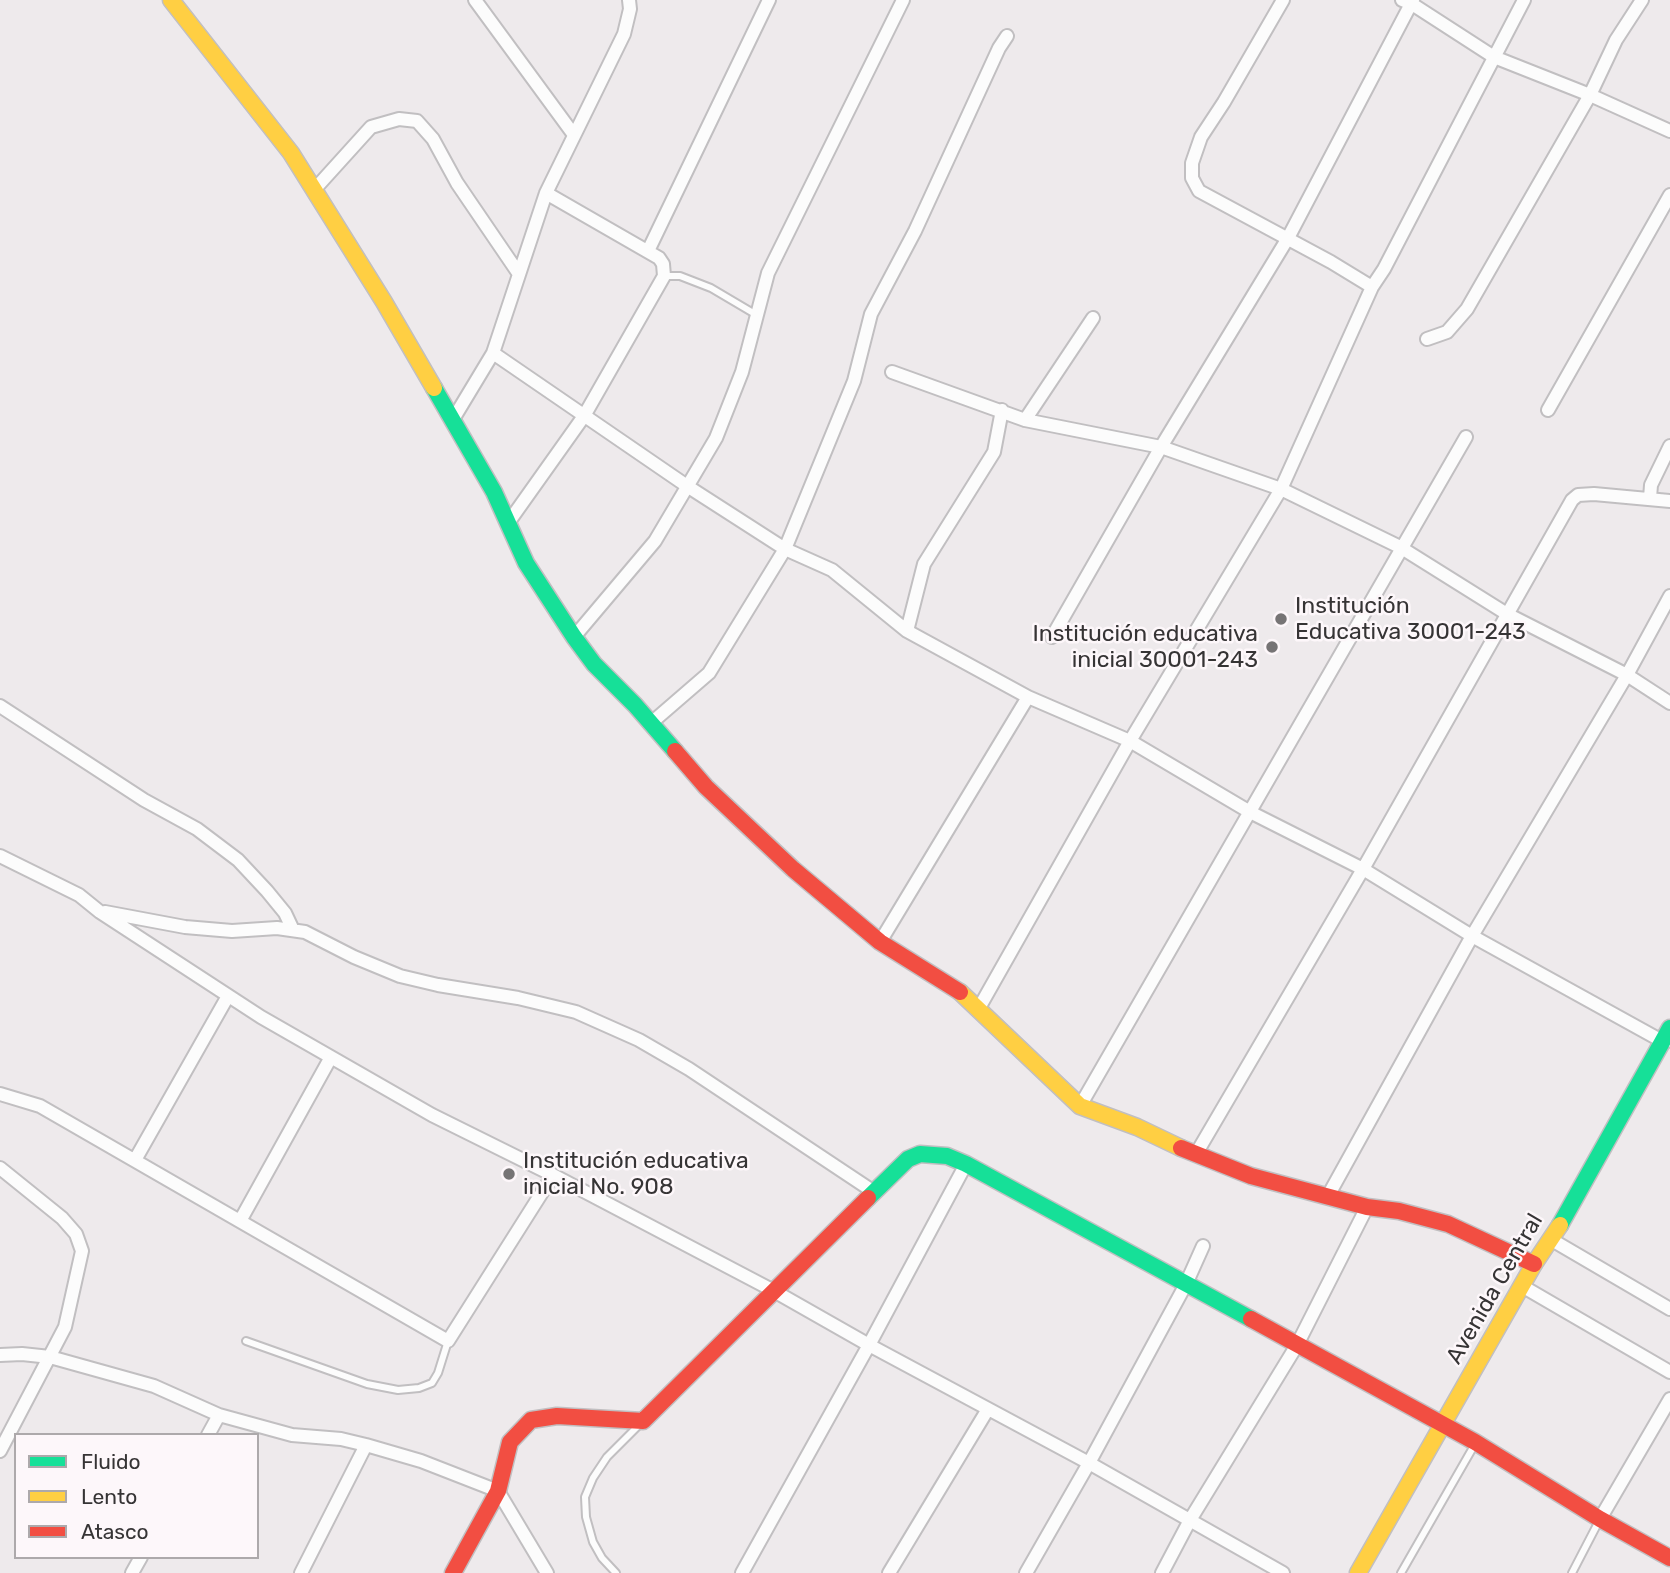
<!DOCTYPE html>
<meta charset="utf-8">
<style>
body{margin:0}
#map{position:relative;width:1670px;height:1573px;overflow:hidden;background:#eeeaec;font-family:Rubik,sans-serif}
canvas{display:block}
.legend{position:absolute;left:14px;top:1433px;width:245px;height:126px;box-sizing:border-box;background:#fdf7fa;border:2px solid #ada9ab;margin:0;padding:9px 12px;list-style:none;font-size:21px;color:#363435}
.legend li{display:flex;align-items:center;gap:14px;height:35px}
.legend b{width:35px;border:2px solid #ada9ab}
</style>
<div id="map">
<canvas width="1670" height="1573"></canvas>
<ul class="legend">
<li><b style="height:9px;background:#16e098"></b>Fluido</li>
<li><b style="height:9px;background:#ffcf43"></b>Lento</li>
<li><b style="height:9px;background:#f24e42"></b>Atasco</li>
</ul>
</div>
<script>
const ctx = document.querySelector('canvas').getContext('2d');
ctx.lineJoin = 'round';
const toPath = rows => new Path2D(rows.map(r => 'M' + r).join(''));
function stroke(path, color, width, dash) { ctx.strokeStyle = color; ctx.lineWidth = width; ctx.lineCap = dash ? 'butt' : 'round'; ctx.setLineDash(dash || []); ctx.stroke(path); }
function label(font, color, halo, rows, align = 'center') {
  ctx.font = font + ' Rubik,sans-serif'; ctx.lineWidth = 5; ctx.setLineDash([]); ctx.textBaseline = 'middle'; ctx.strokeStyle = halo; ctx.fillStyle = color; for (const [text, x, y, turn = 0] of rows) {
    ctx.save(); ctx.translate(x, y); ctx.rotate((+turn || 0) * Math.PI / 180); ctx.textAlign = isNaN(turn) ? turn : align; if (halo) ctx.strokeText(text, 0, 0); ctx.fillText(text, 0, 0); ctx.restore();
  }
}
const lane = toPath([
 [665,276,680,276,711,288,755,314],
 [246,1341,367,1384,398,1390,419,1388,432,1383,438,1373,448,1341],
 [616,1573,602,1558,593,1542,586,1517,585,1497,593,1478,607,1457,639,1425],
 [1401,1573,1475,1444],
 [1572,1573,1599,1521]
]);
const street = toPath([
 [475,0,574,135],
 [1283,0,1224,102,1201,137,1192,163,1192,178,1199,191,1331,262,1372,287],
 [1402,0,1412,4,1494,57,1590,95,1670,131],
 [314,190,371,127,399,119,417,121,433,139,457,183,519,274],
 [648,251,769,0],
 [1427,339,1447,332,1467,309,1590,95,1616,40,1642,0],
 [493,353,687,486,785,549,832,570,907,631,1028,697,1130,741,1250,812,1363,869,1472,936,1662,1041,1667,1041],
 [892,372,1025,420,1161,447,1281,489,1400,547,1507,614,1627,675,1670,703],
 [1548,410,1670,195],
 [1025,420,1093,318],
 [452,421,493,353,546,193,624,34,630,9,629,0],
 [1650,498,1651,485,1670,446],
 [508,523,584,416,664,276,663,264,659,258,546,193],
 [907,631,924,564,994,452,1002,410],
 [574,637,655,541,716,438,742,372,768,273,903,0],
 [1052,637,1161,447,1288,238,1413,0],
 [0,706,144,800,197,829,238,860,267,891,285,913,293,930],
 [650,724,709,673,785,549,854,381,871,314,915,231,999,48,1007,36],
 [0,856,79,895,100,912,261,1017,432,1115,553,1175,774,1291,869,1345,1089,1463,1283,1573],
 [105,912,185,927,232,931,277,928,305,932,354,957,400,976,438,985,518,998,576,1012,639,1040,689,1069,874,1192],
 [880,942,1028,697],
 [979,1008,1130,741,1281,489,1372,287,1384,269,1524,0],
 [0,1094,40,1106,448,1341,553,1175],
 [1080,1106,1466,437],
 [1196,1154,1363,869,1572,500,1578,495,1594,494,1670,501],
 [135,1160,228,996],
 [0,1168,62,1218,76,1234,82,1251,65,1327,0,1451],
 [1328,1196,1472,936,1627,675,1670,596],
 [240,1221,331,1057],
 [1552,1240,1670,1309],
 [1522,1286,1670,1372],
 [0,1355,22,1354,50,1357,154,1386,219,1415,292,1435,341,1439,366,1445,421,1461,498,1491,547,1573],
 [208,1435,219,1415],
 [1600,1519,1670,1399],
 [132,1573,141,1557],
 [301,1573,366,1445],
 [742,1573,869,1345,966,1164],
 [889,1573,988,1409],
 [1026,1573,1089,1463,1186,1284,1203,1246],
 [1162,1573,1190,1520,1297,1345,1367,1207]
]);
const fast = toPath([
 [434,388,494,492,526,563,574,637,594,664,635,705,675,751],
 [868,1198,908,1159,920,1154,947,1156,966,1164,1251,1319],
 [1560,1225,1670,1028]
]);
const slow = toPath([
 [171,0,291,153,384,302,434,388],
 [960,992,1080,1106,1137,1127,1181,1148],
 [1358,1573,1534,1264,1560,1225]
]);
const jam = toPath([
 [675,751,706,787,793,869,880,942,960,992],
 [1181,1148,1251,1176,1367,1207,1399,1211,1448,1224,1534,1264],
 [1251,1319,1475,1442,1600,1519,1670,1558],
 [453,1573,498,1491,510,1442,531,1420,557,1416,643,1421,868,1198]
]);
const markers = [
 [1281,619,7,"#767475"],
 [1272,647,7,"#767475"],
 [509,1174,7,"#767475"]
];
const poiNames = [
 ["Institución",1295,606],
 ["Educativa 30001-243",1295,632],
 ["Institución educativa",1258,634,"right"],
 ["inicial 30001-243",1258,660,"right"],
 ["Institución educativa",523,1161],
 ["inicial No. 908",523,1187]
];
const streetNames = [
 ["Avenida Central",1495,1289,-60]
];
stroke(lane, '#c1bfc1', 10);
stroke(street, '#c1bfc1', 16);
stroke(fast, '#c1bfc1', 19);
stroke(slow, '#c1bfc1', 19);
stroke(jam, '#c1bfc1', 19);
stroke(lane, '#fcfcfc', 6);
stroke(street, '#fcfcfc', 12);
stroke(fast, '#16e098', 16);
stroke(slow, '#ffcf43', 16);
stroke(jam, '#f24e42', 16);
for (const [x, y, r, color] of markers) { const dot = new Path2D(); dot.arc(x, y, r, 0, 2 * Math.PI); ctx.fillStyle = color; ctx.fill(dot); stroke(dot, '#fdf7fa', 2.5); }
label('23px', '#363435', '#fdf7fa', poiNames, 'left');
label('23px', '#363435', '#fdf7fa', streetNames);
</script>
